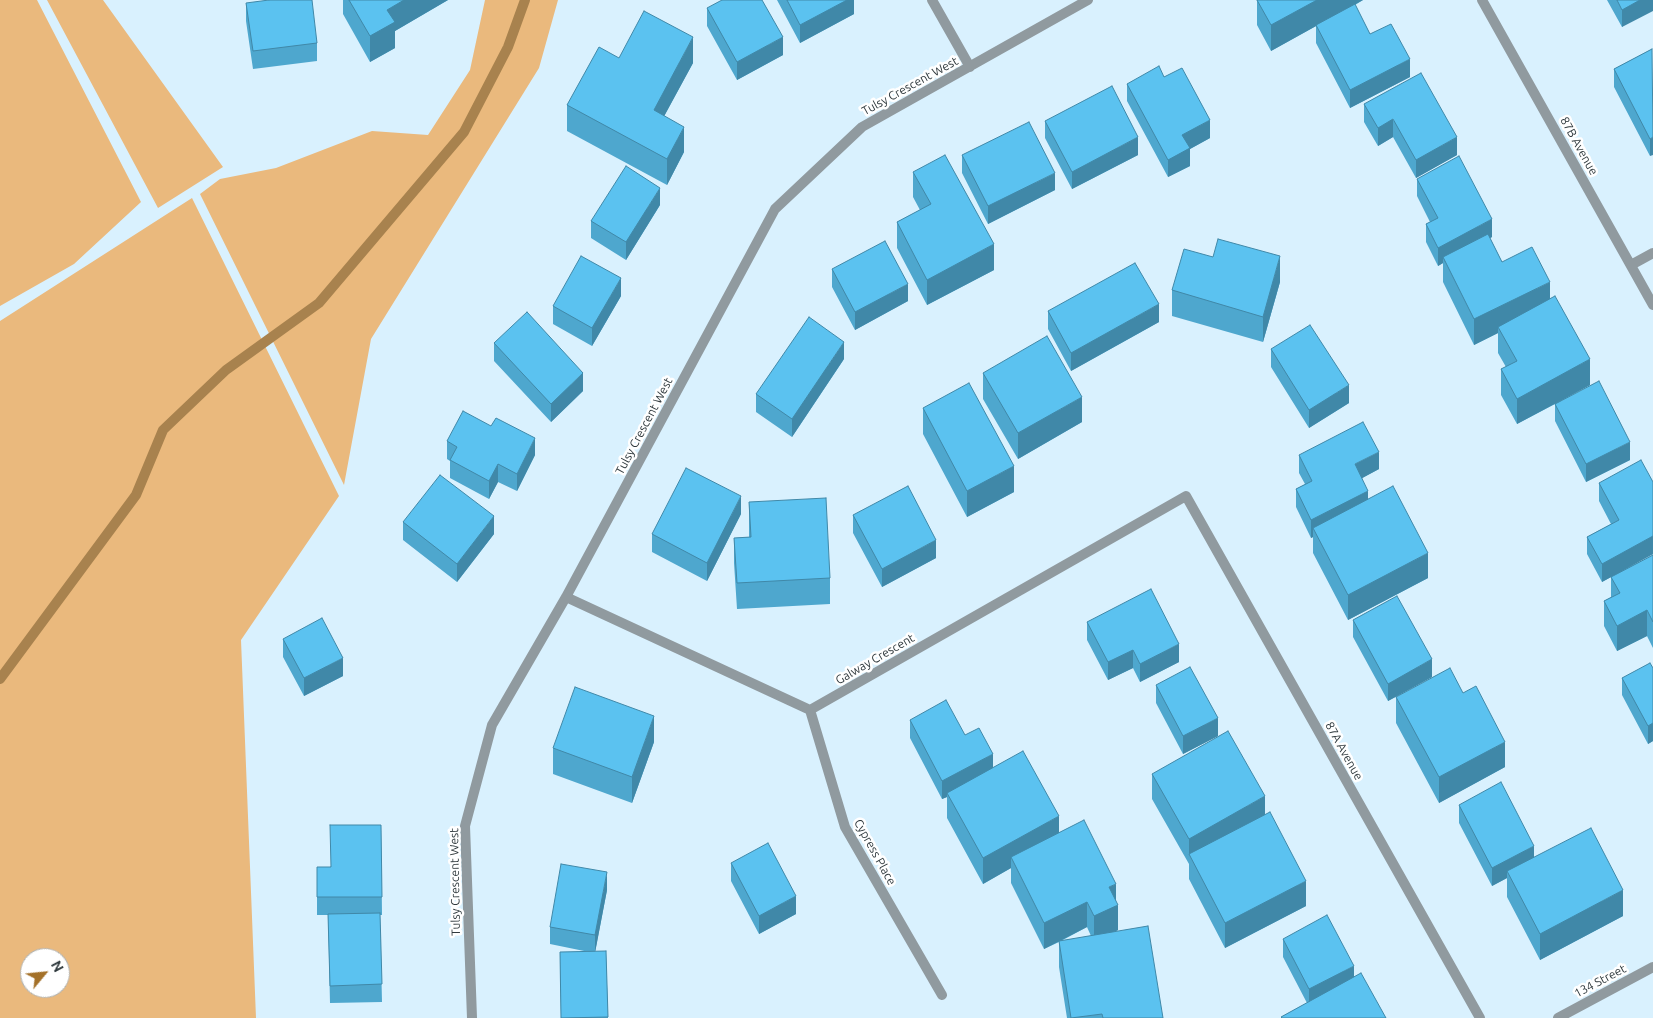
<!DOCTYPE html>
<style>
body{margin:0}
#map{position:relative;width:1653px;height:1018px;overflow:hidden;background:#d9f1fe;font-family:Ubuntu,sans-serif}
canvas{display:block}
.north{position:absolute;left:20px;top:948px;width:50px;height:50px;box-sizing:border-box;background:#fff;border:1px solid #acb0b1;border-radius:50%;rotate:62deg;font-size:14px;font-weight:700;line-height:20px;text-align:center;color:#2f393d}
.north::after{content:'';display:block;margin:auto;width:18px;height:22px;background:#a47129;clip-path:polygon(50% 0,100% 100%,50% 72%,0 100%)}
</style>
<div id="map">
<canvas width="1653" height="1018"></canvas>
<div class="north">N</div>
</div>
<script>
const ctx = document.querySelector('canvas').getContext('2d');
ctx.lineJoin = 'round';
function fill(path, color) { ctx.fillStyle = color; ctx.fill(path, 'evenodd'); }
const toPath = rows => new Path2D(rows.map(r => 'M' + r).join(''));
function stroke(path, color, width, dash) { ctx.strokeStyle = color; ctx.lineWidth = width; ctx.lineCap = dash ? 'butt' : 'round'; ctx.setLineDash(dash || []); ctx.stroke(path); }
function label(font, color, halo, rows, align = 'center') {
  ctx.font = font + ' Ubuntu,sans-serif'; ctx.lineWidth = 5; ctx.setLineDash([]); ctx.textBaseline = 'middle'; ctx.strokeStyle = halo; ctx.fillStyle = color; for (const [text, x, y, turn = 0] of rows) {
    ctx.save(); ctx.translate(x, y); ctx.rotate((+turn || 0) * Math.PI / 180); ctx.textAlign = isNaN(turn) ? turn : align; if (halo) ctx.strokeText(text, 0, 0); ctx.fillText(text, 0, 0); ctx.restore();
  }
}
const green = toPath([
 [0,0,37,0,141,202,74,264,0,306],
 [47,0,103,0,223,167,158,208],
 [485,0,558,0,539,68,371,339,344,485,200,194,220,179,276,168,372,131,428,135,470,70],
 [192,198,339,496,241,640,256,1018,0,1018,0,321],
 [30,958,60,958,60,988,30,988]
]);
const stream = toPath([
 [0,679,136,495,163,430,226,370,319,303,464,132,508,47,525,0]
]);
const minor = toPath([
 [932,0,970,67],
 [1482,0,1653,305],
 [1631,265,1653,253],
 [566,597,810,710],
 [810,710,1186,496,1480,1018],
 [810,710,845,827,942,995],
 [472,1018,465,826,492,725,566,597,775,209,862,127,1088,0],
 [1558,1018,1653,967]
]);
const wall = toPath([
 [343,0,448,0,395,31,395,48,370,62,343,14],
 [777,0,854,0,854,14,800,43],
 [1257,0,1363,0,1355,5,1370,34,1410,77,1350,108,1316,43,1316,26,1271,51,1257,25],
 [1607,0,1653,0,1622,27],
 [246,3,317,43,317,61,253,69,246,21],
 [707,8,783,55,737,80,707,26],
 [1652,49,1650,156,1614,87,1614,69],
 [619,58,693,63,664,116,684,152,667,185,567,131,567,105],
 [1164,77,1210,138,1190,149,1190,166,1168,177,1127,101,1127,84],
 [1364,104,1457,155,1416,178,1393,137,1378,146,1364,122],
 [1045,121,1138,155,1072,189,1045,138],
 [962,155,1055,190,988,224,962,173],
 [913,172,994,270,927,305,897,248,897,222,920,210,913,197],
 [1417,179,1492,237,1490,238,1502,262,1550,299,1590,385,1561,401,1630,460,1586,482,1555,421,1555,404,1517,424,1501,395,1501,369,1506,367,1498,353,1498,333,1474,345,1443,282,1443,263,1438,266,1426,242,1426,224,1430,222,1417,196],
 [660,205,626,260,591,238,591,221],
 [1213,257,1280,282,1263,342,1172,316,1172,290],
 [832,269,908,301,855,330,832,287],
 [621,296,592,346,553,324,553,306],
 [1048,311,1159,322,1071,371,1048,329],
 [494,343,583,391,551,422,494,361],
 [1271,349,1349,403,1309,428,1271,367],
 [844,359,792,437,756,412,756,394],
 [983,373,1082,422,1018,459,983,399],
 [923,408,1014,492,967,517,923,434],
 [447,441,535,455,517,491,498,482,489,499,450,478,450,461,447,459],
 [1299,455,1379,469,1362,478,1368,499,1428,578,1348,620,1313,553,1313,537,1311,538,1296,507,1296,489,1305,484,1299,473],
 [1653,482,1653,554,1621,571,1653,555,1653,648,1647,636,1617,651,1604,626,1604,601,1611,597,1611,577,1602,582,1587,554,1587,537,1611,524,1599,501,1599,483],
 [749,502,830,578,830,604,737,609,734,563,734,538,749,537],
 [741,514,707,581,652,552,652,534],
 [853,515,936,558,882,587,853,533],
 [403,522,494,534,457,582,403,540],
 [1353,620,1432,677,1388,701,1353,637],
 [1087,622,1179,662,1140,682,1133,668,1108,680,1087,640],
 [283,639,343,676,304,696,283,657],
 [1653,668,1653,741,1648,744,1622,695,1622,678],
 [1156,685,1218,736,1183,754,1156,703],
 [1463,693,1505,767,1439,803,1396,723,1396,697],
 [910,720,965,735,993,768,1059,832,1116,900,1118,930,1114,932,1163,1018,1067,1018,1059,967,1059,942,1044,949,1011,883,1011,868,983,884,947,818,947,797,942,799,910,738],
 [1087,927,1091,936,1061,941],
 [654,742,632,803,553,774,553,748],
 [1152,774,1265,814,1306,906,1225,948,1189,879,1189,864,1152,799],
 [1459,805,1534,857,1623,916,1540,960,1507,897,1507,878,1492,886,1459,823],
 [381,825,382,915,380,915,382,1002,330,1003,328,915,317,915,317,867,330,867],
 [731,863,796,914,759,934,731,881],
 [607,890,595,952,606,951,608,1018,561,1018,560,952,589,952,550,944,550,927],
 [1283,939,1354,977,1386,1018,1281,1018,1281,1017,1307,1003,1283,957]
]);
const shadedWall = toPath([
 [404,0,448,0,395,31,395,48,370,62,370,36,387,10],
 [847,0,854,0,854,14,800,43,800,25],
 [1317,0,1363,0,1271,51,1271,25],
 [1640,0,1653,0,1653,11,1622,27,1622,10],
 [693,37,693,63,654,135,654,110],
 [783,37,783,55,737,80,737,62],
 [1410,59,1410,77,1350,108,1350,90],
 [1393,119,1393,137,1378,146,1378,128],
 [1210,120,1210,138,1190,149,1190,166,1168,177,1168,160,1182,135],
 [684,127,684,152,667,185,667,159],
 [1138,137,1138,155,1072,189,1072,172],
 [1457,137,1457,155,1416,178,1416,160],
 [1653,137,1653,155,1650,156,1650,139],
 [1055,173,1055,190,988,224,988,206],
 [660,188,660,205,626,260,626,242],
 [1492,219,1492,237,1445,262,1443,257,1443,263,1438,266,1438,248],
 [994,244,994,270,927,305,927,280],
 [1280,256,1280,282,1263,342,1263,317],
 [621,278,621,296,592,346,592,328],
 [1550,282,1550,308,1498,327,1498,333,1474,345,1474,319],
 [908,284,908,301,855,330,855,312],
 [1159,304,1159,322,1071,371,1071,353],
 [844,342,844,359,792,437,792,419],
 [1590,359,1590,385,1517,424,1517,399],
 [583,373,583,391,551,422,551,404],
 [1349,385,1349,403,1309,428,1309,410],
 [1082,397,1082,422,1018,459,1018,433],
 [535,438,535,455,517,491,517,474],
 [1630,442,1630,460,1586,482,1586,464],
 [1379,452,1379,469,1355,482,1355,464],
 [498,464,498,482,489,499,489,481],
 [1014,466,1014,492,967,517,967,491],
 [1368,491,1368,508,1313,528,1313,537,1311,538,1311,520],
 [741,496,741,514,707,581,707,563],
 [494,516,494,534,457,582,457,564],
 [1653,536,1653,554,1602,582,1602,564],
 [936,540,936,558,882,587,882,569],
 [1428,553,1428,578,1348,620,1348,595],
 [1647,610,1647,636,1617,651,1617,626],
 [1179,644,1179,662,1140,682,1140,664],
 [1133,650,1133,668,1108,680,1108,662],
 [343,658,343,676,304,696,304,678],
 [1432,659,1432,677,1388,701,1388,684],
 [654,716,654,742,632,803,632,777],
 [1218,718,1218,736,1183,754,1183,736],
 [1653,723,1653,741,1648,744,1648,726],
 [1505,742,1505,767,1439,803,1439,777],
 [993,754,993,772,947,793,947,797,942,799,942,781],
 [1265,796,1265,822,1189,854,1189,839],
 [1059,816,1059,842,1011,857,1011,868,983,884,983,858],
 [1534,846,1534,863,1507,871,1507,878,1492,886,1492,868],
 [607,872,607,890,595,953,595,935],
 [1306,881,1306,906,1225,948,1225,923],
 [1116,884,1116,906,1118,905,1118,930,1094,942,1094,916,1109,887],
 [1623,890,1623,916,1540,960,1540,934],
 [796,896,796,914,759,934,759,916],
 [1087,902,1087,927,1044,949,1044,923],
 [1354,966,1354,983,1309,1007,1309,989]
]);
const building = toPath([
 [269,0,312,0,317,43,253,51,246,3,269,0],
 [349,0,404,0,387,10,395,22,370,36,349,0],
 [722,0,762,0,783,37,737,62,707,8,722,0],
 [787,0,847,0,800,25,787,0],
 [1257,0,1317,0,1271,25,1257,0],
 [1617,0,1640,0,1622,10,1617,0],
 [1355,4,1370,34,1391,24,1410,59,1350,90,1316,25,1355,4],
 [644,11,693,37,654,110,684,127,667,159,567,105,599,47,619,58,644,11],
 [1652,49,1653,137,1650,139,1614,69,1652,49],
 [1159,66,1164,77,1182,68,1210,120,1182,135,1190,148,1168,160,1127,84,1159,66],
 [1421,73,1457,137,1416,160,1393,119,1378,128,1364,104,1421,73],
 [1112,86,1138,137,1072,172,1045,121,1112,86],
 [1029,122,1055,173,988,206,962,155,1029,122],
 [945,155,994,244,927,280,897,222,931,204,913,172,945,155],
 [1459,156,1492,219,1438,248,1426,224,1438,218,1417,179,1459,156],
 [626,166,660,188,626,242,591,221,626,166],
 [1488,234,1502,262,1532,247,1550,282,1474,319,1443,257,1488,234],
 [1218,239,1280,256,1263,317,1172,290,1184,249,1213,257,1218,239],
 [885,241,908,284,855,312,832,269,885,241],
 [581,256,621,278,592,328,553,306,581,256],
 [1135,263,1159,304,1071,353,1048,311,1135,263],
 [1555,296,1590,359,1517,399,1501,369,1517,361,1498,327,1555,296],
 [527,312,583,373,551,404,494,343,527,312],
 [809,317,844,342,792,419,756,394,809,317],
 [1310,325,1349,385,1309,410,1271,349,1310,325],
 [1047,336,1082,397,1018,433,983,373,1047,336],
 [1599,381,1630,442,1586,464,1555,404,1599,381],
 [969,383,1014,466,967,491,923,408,969,383],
 [463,411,491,426,496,418,535,438,517,474,498,464,489,481,450,460,457,447,447,441,463,411],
 [1363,422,1379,452,1355,464,1368,491,1311,520,1296,489,1312,481,1299,455,1363,422],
 [1641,460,1653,482,1653,536,1602,564,1587,537,1619,520,1599,483,1641,460],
 [686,468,741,496,707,563,652,534,686,468],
 [440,475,494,516,457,564,403,522,440,475],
 [908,486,936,540,882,569,853,515,908,486],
 [1393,486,1428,553,1348,595,1313,528,1393,486],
 [826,498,830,578,737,583,734,538,751,537,749,502,826,498],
 [1653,555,1653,622,1647,610,1617,626,1604,601,1620,593,1611,577,1653,555],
 [1151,589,1179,644,1140,664,1133,650,1108,662,1087,622,1151,589],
 [1397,596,1432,659,1388,684,1353,620,1397,596],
 [322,618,343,658,304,678,283,639,322,618],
 [1650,663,1653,668,1653,723,1648,726,1622,678,1650,663],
 [1190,667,1218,718,1183,736,1156,685,1190,667],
 [1450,668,1463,693,1476,686,1505,742,1439,777,1396,697,1450,668],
 [575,687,654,716,632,777,553,748,575,687],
 [946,700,965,735,979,728,993,754,942,781,910,720,946,700],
 [1228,731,1265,796,1189,839,1152,774,1228,731],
 [1023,751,1059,816,983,858,947,793,1023,751],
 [1501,782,1534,846,1492,868,1459,805,1501,782],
 [1270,812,1306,881,1225,923,1189,854,1270,812],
 [1084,820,1116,884,1109,887,1118,905,1094,916,1087,902,1044,923,1011,857,1084,820],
 [330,825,381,825,382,897,317,897,317,867,331,867,330,825],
 [1591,828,1623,890,1540,934,1507,871,1591,828],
 [768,843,796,896,759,916,731,863,768,843],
 [561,864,607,872,595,935,550,927,561,864],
 [380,913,382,984,330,986,328,914,380,913],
 [1327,915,1354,966,1309,989,1283,939,1327,915],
 [1148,926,1163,1018,1103,1018,1102,1014,1071,1018,1059,941,1148,926],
 [606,951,608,1017,561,1018,560,952,606,951],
 [1361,973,1386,1018,1282,1018,1281,1017,1361,973]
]);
const streetNames = [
 ["Tulsy Crescent West",910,86,-29],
 ["87B Avenue",1579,146,61],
 ["Tulsy Crescent West",644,426,-62],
 ["Galway Crescent",875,659,-30],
 ["87A Avenue",1344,751,61],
 ["Cypress Place",875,852,61],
 ["Tulsy Crescent West",455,882,-91],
 ["134 Street",1600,981,-28]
];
fill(green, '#eab97d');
stroke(stream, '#a8824e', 10);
stroke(minor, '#909a9f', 10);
fill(wall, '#4ea7ce');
fill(shadedWall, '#4088a8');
fill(building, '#5bc2f0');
stroke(building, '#4088a8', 1);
label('12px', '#2f393d', '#fff', streetNames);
</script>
